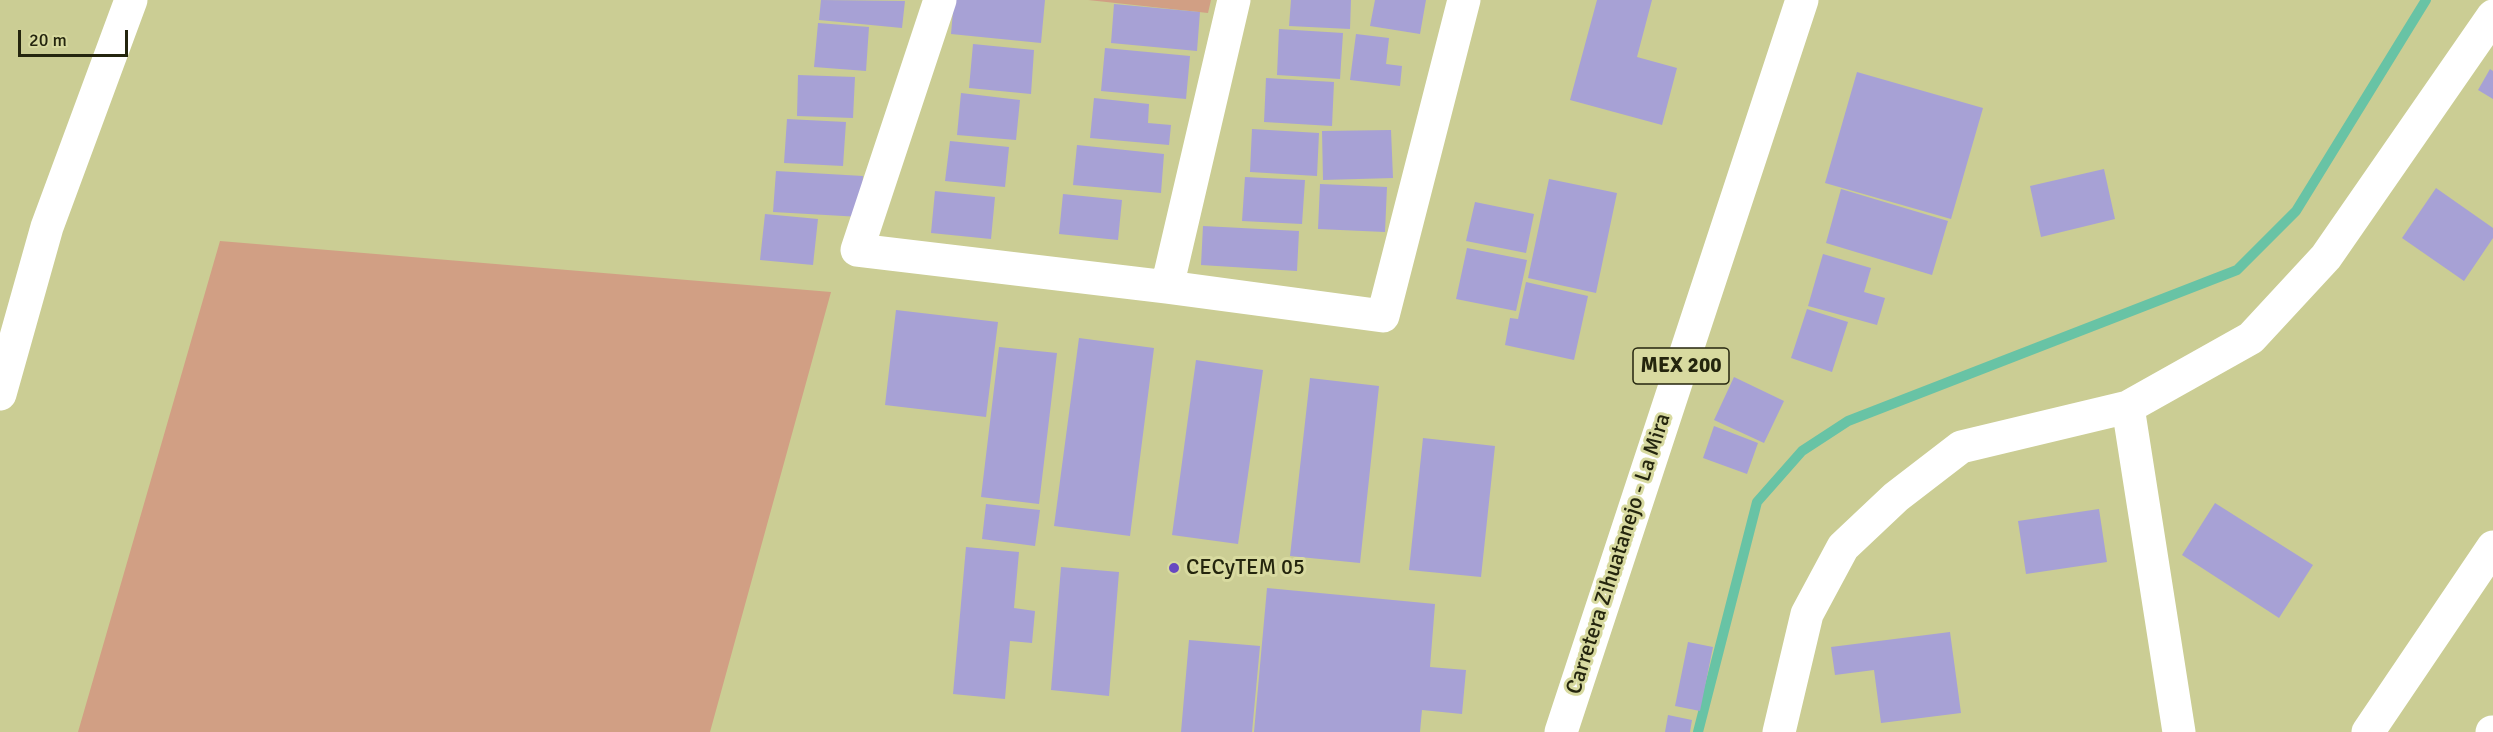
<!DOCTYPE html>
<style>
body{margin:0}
#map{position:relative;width:2493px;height:732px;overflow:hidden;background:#cbcd94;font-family:Signika,sans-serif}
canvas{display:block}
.scale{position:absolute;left:18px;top:30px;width:110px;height:27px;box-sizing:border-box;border:3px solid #24250e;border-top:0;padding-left:8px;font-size:18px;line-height:21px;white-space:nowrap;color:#24250e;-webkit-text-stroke:4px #d8daa0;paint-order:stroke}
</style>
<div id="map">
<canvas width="2493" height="732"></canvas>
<div class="scale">20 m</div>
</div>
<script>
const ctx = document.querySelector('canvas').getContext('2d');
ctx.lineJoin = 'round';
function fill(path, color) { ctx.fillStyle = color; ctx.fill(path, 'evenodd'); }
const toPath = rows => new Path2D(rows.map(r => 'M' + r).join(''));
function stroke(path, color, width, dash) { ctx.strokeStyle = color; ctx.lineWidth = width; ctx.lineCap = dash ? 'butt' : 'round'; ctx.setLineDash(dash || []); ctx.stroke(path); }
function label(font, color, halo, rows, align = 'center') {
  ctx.font = font + ' Signika,sans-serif'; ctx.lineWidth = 6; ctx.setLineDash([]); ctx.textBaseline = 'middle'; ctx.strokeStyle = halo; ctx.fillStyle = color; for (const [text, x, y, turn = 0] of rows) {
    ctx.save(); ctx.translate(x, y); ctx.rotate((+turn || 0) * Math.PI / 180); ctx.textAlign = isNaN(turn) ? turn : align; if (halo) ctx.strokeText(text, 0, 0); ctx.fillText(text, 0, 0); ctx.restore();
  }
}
const green = toPath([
 [1088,0,1211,0,1208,13],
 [220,241,831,292,710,732,78,732]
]);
const stream = toPath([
 [1698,732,1757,502,1802,451,1848,421,2237,270,2296,211,2426,0]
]);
const building = toPath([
 [821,0,905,1,902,28,819,20],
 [954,0,1045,0,1041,43,951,34],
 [1291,0,1351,0,1350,29,1289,26],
 [1375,0,1426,0,1420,34,1370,26],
 [1597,0,1652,0,1637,57,1677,68,1662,125,1570,100],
 [1114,4,1200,12,1197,51,1111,43],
 [818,23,869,27,866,71,814,67],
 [1279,29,1343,33,1340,79,1277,75],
 [1356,34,1389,38,1386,64,1402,66,1400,86,1350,80],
 [973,44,1034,50,1031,94,969,88],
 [1105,48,1190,56,1186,99,1101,91],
 [2490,69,2493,71,2493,99,2478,90],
 [1857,72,1983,108,1951,219,1825,183],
 [798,75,855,77,853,118,797,116],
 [1266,78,1334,82,1332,126,1264,122],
 [961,93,1020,100,1016,140,957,135],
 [1094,98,1149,104,1148,123,1171,125,1169,145,1090,138],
 [787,119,846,122,843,166,784,163],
 [1252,129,1319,133,1317,176,1250,172],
 [1391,130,1393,178,1323,180,1322,131],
 [950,141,1009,147,1005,187,945,181],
 [1077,145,1164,154,1161,193,1073,185],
 [2104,169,2115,219,2041,237,2030,186],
 [776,171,863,176,861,217,773,212],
 [1245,177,1305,180,1302,224,1242,221],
 [1549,179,1617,193,1596,293,1528,278],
 [1320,184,1387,187,1385,232,1318,229],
 [2436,188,2493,228,2493,238,2464,281,2402,238],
 [1841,189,1948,221,1932,275,1826,243],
 [935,191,995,197,991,239,931,233],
 [1063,194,1122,200,1118,240,1059,234],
 [1475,202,1534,214,1526,253,1466,241],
 [765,214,818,219,813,265,760,260],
 [1203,226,1299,231,1297,271,1201,265],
 [1467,248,1527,260,1516,311,1456,299],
 [1823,254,1871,268,1864,292,1885,298,1877,325,1808,306],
 [1526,282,1588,296,1574,360,1505,345,1510,318,1518,319],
 [1807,309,1848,322,1832,372,1791,358],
 [896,310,998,322,986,417,885,405],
 [1079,338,1154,348,1130,536,1054,526],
 [999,347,1057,353,1039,504,981,497],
 [1196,360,1263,370,1238,544,1172,535],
 [1734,377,1784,401,1764,443,1714,420],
 [1310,378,1379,386,1360,563,1290,556],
 [1714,426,1758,443,1747,474,1703,458],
 [1423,438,1495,446,1481,577,1409,570],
 [2215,503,2313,565,2279,618,2182,555],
 [986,504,1040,510,1035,546,982,539],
 [2099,509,2107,562,2026,574,2018,521],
 [966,547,1019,552,1014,608,1035,611,1032,643,1010,641,1005,699,953,694],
 [1061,567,1119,572,1109,696,1051,690],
 [1267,588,1435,604,1430,667,1466,670,1462,714,1422,710,1420,732,1254,732],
 [1950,632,1961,713,1881,723,1874,670,1835,675,1831,647],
 [1189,640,1260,646,1252,732,1181,732],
 [1688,642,1713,647,1700,711,1675,706],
 [1668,715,1692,720,1690,732,1665,732]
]);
const street = toPath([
 [940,0,857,250,1167,287,1383,316,1464,0],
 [1167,287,1234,0],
 [0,394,47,227,131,0],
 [2128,407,2179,732],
 [1779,732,1807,614,1843,547,1896,497,1961,447,2128,407,2251,338,2326,257,2493,16],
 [2368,732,2493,547],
 [2492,732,2493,732]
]);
const highway = toPath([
 [1561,732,1802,0]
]);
const markers = [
 [1174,568,6,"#6748c1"]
];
const shields = [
 [1681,366,96]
];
const shieldNames = [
 ["MEX 200",1681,366]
];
const streetNames = [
 ["Carretera Zihuatanejo - La Mira",1619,554,-72]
];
const poiNames = [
 ["CECyTEM 05",1186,568]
];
fill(green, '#d19f84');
stroke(stream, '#68c3a5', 10);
fill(building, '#a7a1d5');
stroke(street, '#fff', 33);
stroke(highway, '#fff', 33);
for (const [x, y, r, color] of markers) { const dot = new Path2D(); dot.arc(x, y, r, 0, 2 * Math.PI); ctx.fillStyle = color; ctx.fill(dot); stroke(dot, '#d8daa0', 2); }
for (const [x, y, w] of shields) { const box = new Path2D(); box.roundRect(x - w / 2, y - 18, w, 36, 4.5); ctx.fillStyle = '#d8daa0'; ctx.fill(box); stroke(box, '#24250e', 1.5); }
label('bold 21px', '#24250e', null, shieldNames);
label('22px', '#24250e', '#d8daa0', streetNames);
label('22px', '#24250e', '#d8daa0', poiNames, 'left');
</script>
